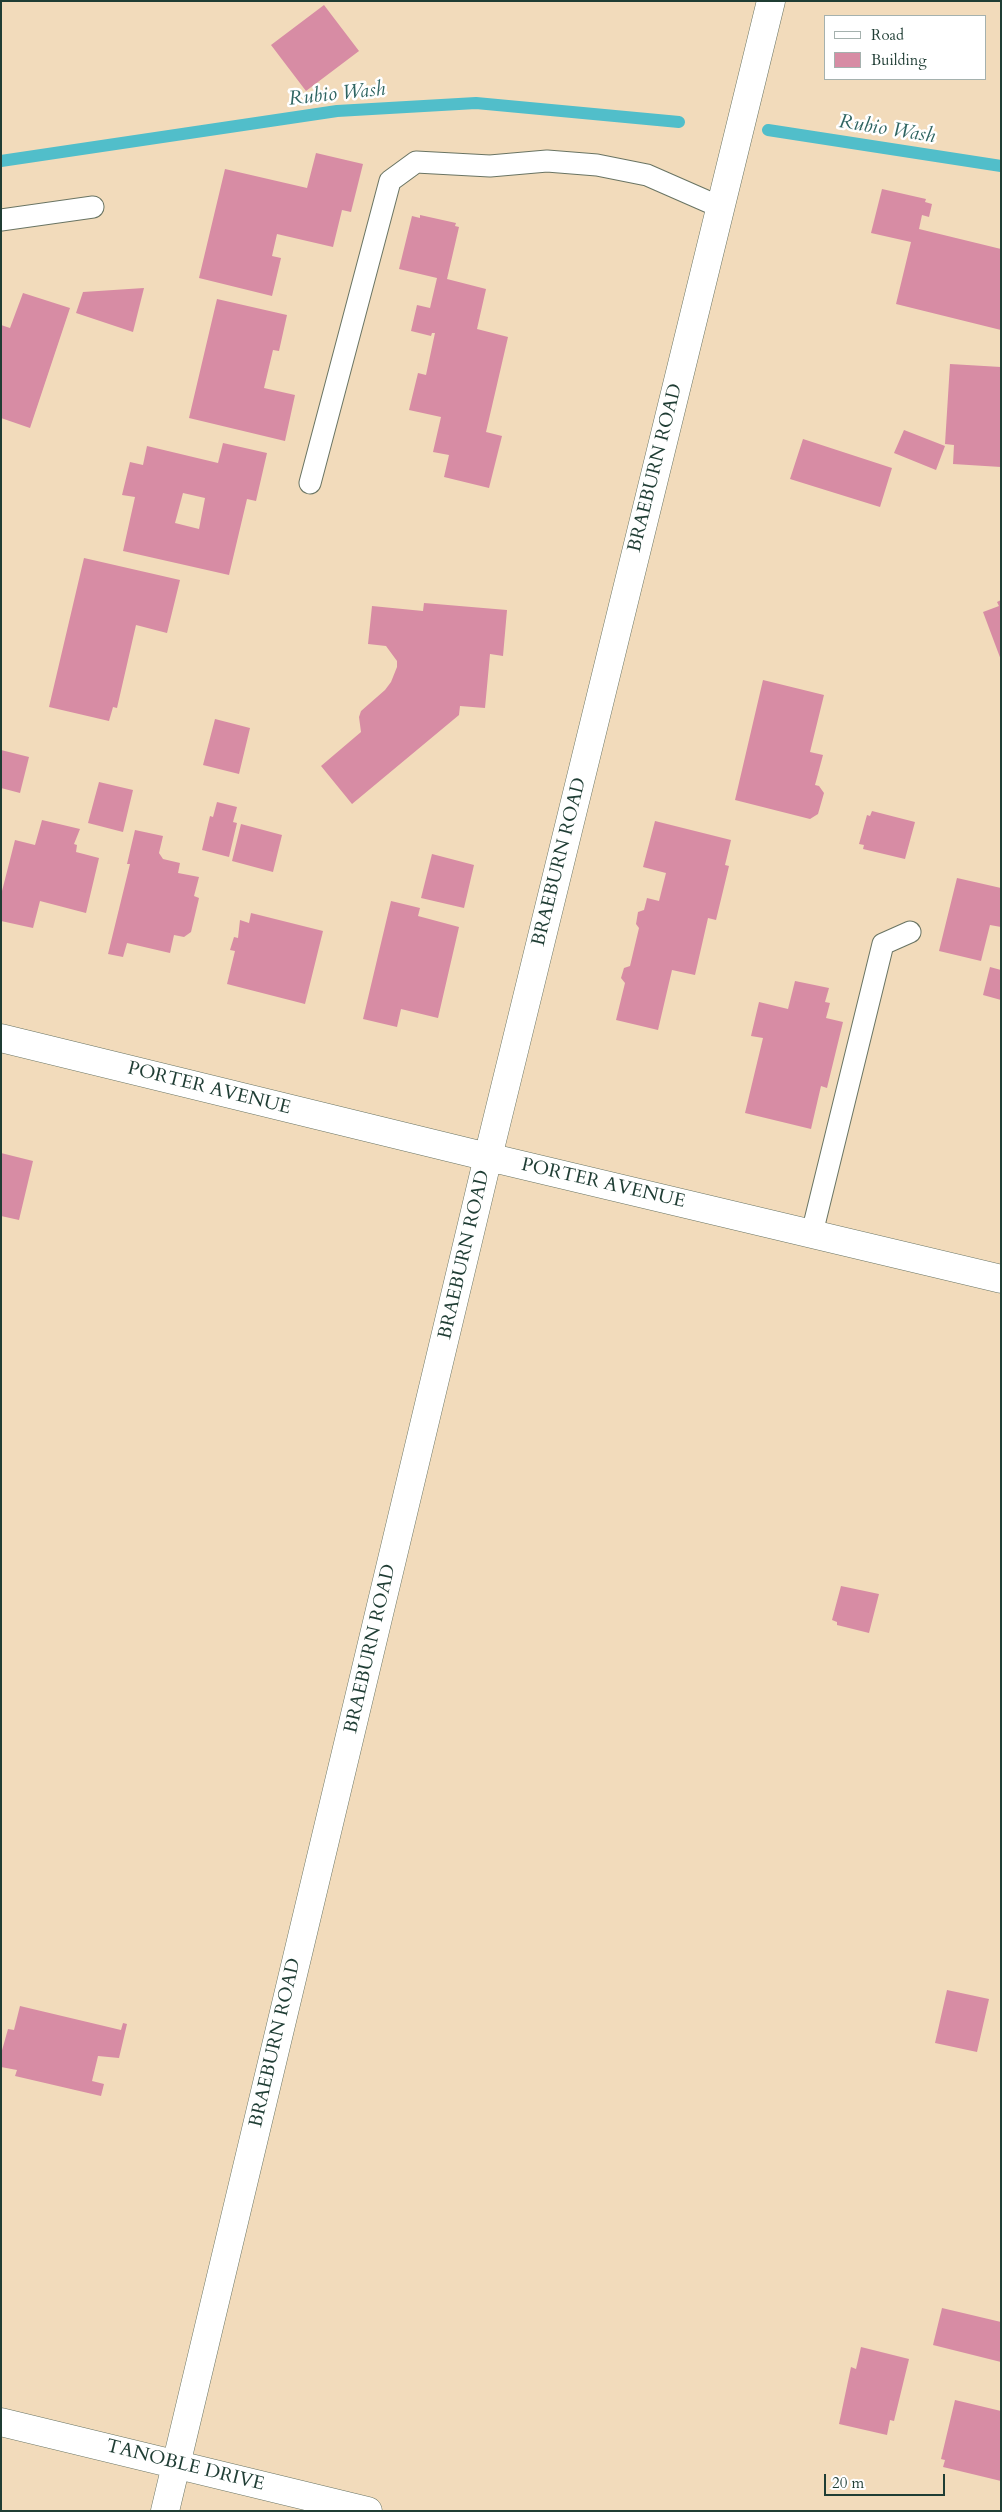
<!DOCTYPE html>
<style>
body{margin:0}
#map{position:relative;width:1002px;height:2512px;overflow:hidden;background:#f2dbbb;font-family:Cardo,serif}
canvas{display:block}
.frame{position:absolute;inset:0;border:2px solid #1f3d34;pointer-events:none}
.legend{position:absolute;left:824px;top:15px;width:162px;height:65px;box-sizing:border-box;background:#fff;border:1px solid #a5b1ae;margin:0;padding:6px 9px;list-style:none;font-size:15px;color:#1f3d34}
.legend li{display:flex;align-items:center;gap:10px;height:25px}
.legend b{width:25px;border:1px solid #a5b1ae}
.scale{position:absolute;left:824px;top:2474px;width:121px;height:22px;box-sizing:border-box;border:2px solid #1f3d34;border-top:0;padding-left:6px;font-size:15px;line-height:18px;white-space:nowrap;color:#1f3d34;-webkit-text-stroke:4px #fff;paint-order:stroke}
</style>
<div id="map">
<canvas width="1002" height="2512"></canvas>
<div class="frame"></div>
<ul class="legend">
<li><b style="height:6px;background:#fff"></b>Road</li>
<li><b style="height:14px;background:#d78ca4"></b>Building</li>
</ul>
<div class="scale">20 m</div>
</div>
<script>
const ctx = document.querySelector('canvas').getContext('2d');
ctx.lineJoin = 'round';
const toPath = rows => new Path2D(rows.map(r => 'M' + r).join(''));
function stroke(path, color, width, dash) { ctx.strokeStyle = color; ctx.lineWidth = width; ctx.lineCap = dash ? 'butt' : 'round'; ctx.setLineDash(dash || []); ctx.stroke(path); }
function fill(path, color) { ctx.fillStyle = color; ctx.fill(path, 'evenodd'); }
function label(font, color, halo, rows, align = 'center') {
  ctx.font = font + ' Cardo,serif'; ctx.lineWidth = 5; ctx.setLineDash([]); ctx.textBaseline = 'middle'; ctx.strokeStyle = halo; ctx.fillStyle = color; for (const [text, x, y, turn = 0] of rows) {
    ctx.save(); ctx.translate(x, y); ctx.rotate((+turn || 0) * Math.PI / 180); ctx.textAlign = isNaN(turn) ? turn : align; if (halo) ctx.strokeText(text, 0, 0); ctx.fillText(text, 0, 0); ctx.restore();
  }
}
const stream = toPath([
 [768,130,1001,166],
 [1,161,337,111,476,103,679,122]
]);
const building = toPath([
 [324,5,359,51,306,91,271,45],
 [316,153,363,164,351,212,342,210,333,247,277,234,272,256,281,258,272,296,199,278,225,169,307,188],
 [882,189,926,199,925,202,932,204,929,217,922,215,919,229,1001,249,1001,330,896,304,911,242,871,233],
 [420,215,456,223,455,226,459,227,447,279,486,289,477,329,508,337,486,432,502,436,489,488,444,477,449,455,433,452,441,417,409,410,418,373,426,375,435,333,432,333,431,336,411,331,417,305,430,308,437,278,399,269,412,216,420,218],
 [144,288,133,332,76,313,83,292],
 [23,293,70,308,30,428,1,418,1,325,10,328],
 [217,299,287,315,279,351,273,350,264,388,295,395,285,441,189,418],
 [950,364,1001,367,1001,467,953,464,954,445,945,444],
 [904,430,945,446,936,470,894,453],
 [803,439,892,468,880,507,790,479],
 [223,443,267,453,256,501,247,499,229,575,123,551,135,497,122,495,130,462,143,465,147,446,218,463],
 [183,493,205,498,199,529,175,523],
 [84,558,180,580,167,633,136,625,117,708,113,707,109,721,49,707],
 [1001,600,1001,660,983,612,999,606,997,602],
 [424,603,507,610,503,656,490,654,485,708,460,706,459,715,352,804,321,766,361,732,359,717,361,711,385,690,391,682,397,667,397,661,386,646,368,644,372,606,423,611],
 [763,680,824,695,810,752,823,755,815,785,819,786,824,793,818,814,810,819,735,800],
 [215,719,250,728,239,774,203,765],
 [1,750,29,757,20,793,1,788],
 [99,782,133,790,123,832,88,823],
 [217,802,237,807,233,822,237,823,229,857,202,850,210,816,213,817],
 [872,811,915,822,905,859,863,849,864,845,859,844,867,815,870,816],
 [42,820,80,829,74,844,77,845,76,852,99,858,86,913,40,901,33,928,1,921,1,895,15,840,35,845],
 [655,821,731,840,725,865,729,866,716,920,708,918,695,975,672,970,658,1030,616,1020,625,983,621,978,624,968,630,966,639,928,636,924,638,912,644,910,647,898,659,901,666,873,643,867],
 [241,824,282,835,273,872,232,861],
 [135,830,163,836,159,853,163,859,180,863,178,873,199,877,194,896,199,898,191,932,184,937,174,935,170,953,127,943,123,957,108,954,130,864,127,864],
 [432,854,474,865,464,908,421,898],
 [957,878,1001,888,1001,927,990,925,981,961,939,951],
 [391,901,420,908,418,916,459,927,438,1018,401,1009,397,1027,363,1019],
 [251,913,323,931,305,1004,227,984,235,951,230,950,234,937,238,938,240,920,249,923],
 [990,967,1001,970,1001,1000,983,995],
 [795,981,829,988,825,1002,830,1003,826,1018,843,1022,827,1088,821,1086,811,1129,745,1113,763,1038,751,1036,759,1002,788,1009],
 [1,1153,33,1161,19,1220,1,1216],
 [841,1586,879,1594,869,1633,837,1625,837,1622,832,1620],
 [947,1990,989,1999,977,2052,935,2043],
 [20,2006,121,2030,123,2023,127,2024,119,2058,98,2056,92,2081,104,2084,101,2096,15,2076,17,2070,1,2067,1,2054,8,2029,14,2030],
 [942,2308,1001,2322,1001,2362,933,2345],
 [861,2347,909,2359,894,2421,890,2420,887,2435,839,2424,851,2367,856,2369],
 [955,2400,1001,2411,1001,2481,943,2467,945,2460,941,2459]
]);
const service = toPath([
 [1,220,93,207],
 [310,483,390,181,416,162,490,166,547,161,597,165,647,175,720,207],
 [812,1233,883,944,910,932]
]);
const minor = toPath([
 [1,1038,488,1157,1001,1279],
 [1,2422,368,2511],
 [165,2511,488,1157,771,1]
]);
const streetNames = [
 ["BRAEBURN ROAD",656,468,-76],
 ["BRAEBURN ROAD",560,862,-76],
 ["PORTER AVENUE",209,1089,14],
 ["PORTER AVENUE",603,1184,13],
 ["BRAEBURN ROAD",465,1255,-77],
 ["BRAEBURN ROAD",371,1649,-77],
 ["BRAEBURN ROAD",276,2043,-77],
 ["TANOBLE DRIVE",185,2466,14]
];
const waterNames = [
 ["Rubio Wash",337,95,-6],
 ["Rubio Wash",887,130,9]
];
stroke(stream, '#51beca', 12);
fill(building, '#d78ca4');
stroke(service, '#697463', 23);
stroke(minor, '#697463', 29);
stroke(service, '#fff', 21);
stroke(minor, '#fff', 28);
label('19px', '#1f3d34', '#fff', streetNames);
label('italic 20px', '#2e6461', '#fff', waterNames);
</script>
